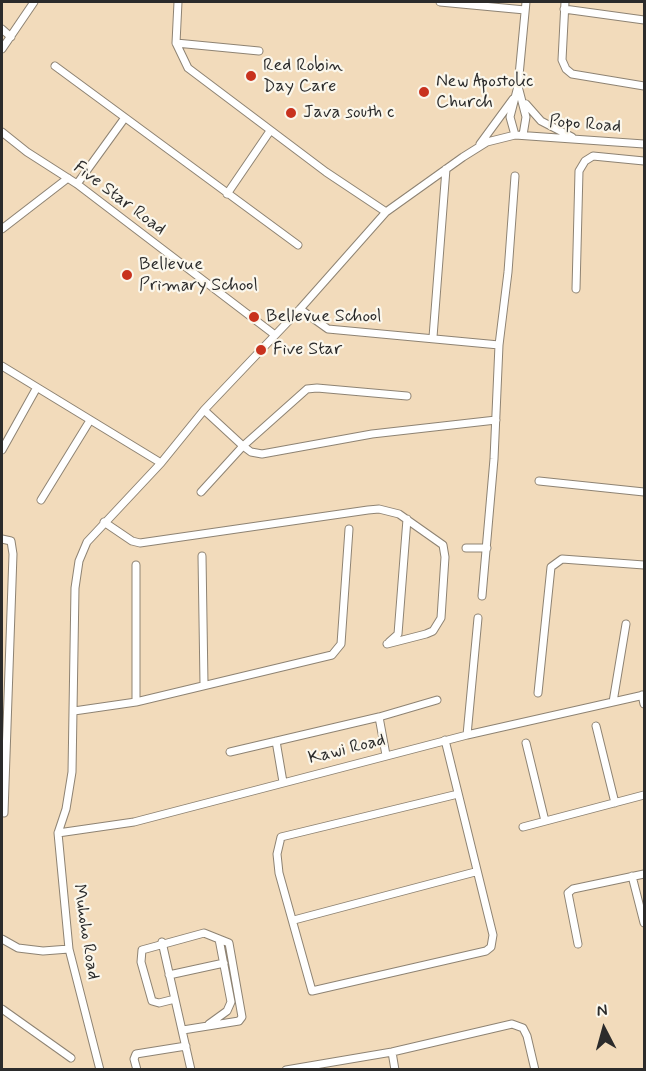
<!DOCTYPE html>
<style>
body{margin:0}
#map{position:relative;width:646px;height:1071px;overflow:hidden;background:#f2dbbb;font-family:Mynerve,sans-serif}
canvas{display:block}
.frame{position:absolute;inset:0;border:3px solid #2b2b2b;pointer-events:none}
.north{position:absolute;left:574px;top:999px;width:60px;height:60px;-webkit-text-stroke:4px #fbf7ec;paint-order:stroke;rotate:354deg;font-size:16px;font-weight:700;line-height:24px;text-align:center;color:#2b2b2b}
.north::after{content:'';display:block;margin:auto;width:21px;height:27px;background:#2b2b2b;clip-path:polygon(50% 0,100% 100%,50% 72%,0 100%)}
</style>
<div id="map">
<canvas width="646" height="1071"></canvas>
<div class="frame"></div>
<div class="north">N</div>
</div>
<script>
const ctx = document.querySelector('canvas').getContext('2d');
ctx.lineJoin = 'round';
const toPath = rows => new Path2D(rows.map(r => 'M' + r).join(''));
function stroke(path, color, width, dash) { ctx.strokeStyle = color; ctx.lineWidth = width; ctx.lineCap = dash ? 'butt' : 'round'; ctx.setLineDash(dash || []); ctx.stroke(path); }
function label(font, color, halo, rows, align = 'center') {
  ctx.font = font + ' Mynerve,sans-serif'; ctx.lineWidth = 4.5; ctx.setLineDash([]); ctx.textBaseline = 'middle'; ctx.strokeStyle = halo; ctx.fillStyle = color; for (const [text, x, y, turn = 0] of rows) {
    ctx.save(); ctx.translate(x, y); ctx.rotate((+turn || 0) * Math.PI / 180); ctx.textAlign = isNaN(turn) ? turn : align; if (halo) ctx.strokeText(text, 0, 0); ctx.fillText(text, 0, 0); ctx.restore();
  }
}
const street = toPath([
 [178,2,176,43,188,68,326,172,386,212],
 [440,2,525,10],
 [565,2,562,60,566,69,572,74,644,86],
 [564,9,644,20],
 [2,29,11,37],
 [176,43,259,51],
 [2,49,34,2],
 [55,66,298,245],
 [526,104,541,121,572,137],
 [2,132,27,152,77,184,275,335],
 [515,135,510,117,518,86],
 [523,135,526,117,518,86,526,2],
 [480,144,513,99],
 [77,184,124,119],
 [227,194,270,131],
 [2,229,68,178],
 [576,289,579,171,585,161,593,156,644,161],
 [300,309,328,329,499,345],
 [433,337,446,169],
 [2,366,161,463],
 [204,410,243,446,251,452,262,454,372,434,496,420],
 [2,450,36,389],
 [539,481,644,492],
 [201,492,243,446,307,389,317,388,407,396],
 [41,500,89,422],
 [104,522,132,541,140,543,368,510,379,509,399,514,443,545,445,557,441,618,433,631,426,634,387,644],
 [2,539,11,541,13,554,4,813],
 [466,548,487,548],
 [202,556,204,684],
 [136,565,136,702],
 [482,596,494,459,499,345,508,272,515,176],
 [389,642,398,634,407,519],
 [538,693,551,567,562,559,644,565],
 [642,695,644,704],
 [613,702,626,624],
 [74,711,136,702,332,655,341,644,349,529],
 [379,717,386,755],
 [596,726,615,803],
 [467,735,478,618],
 [445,740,493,935,491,947,486,951,312,991,279,873,277,854,281,837,458,794],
 [276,741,283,782],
 [526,743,545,821],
 [230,752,379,717,437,700],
 [523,827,644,795],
 [58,833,134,822,467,735,644,695],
 [632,876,644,923],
 [294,920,475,872],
 [2,939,18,948,43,951,69,949],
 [162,942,191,1070],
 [578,944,568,893,573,889,644,874],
 [169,975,224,963],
 [175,999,159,1003,152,1001,141,962,142,950,204,933,229,943,242,1017,239,1021,183,1030],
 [2,1009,71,1058],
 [209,1024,227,1011,231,1002,219,939],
 [392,1052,395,1070],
 [100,1070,69,949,58,833,66,809,72,772,75,588,79,561,87,542,161,463,204,410,300,309,386,212,463,157,487,142,515,135,644,144],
 [137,1070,134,1059,136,1054,186,1046],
 [286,1070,392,1052,512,1024,523,1028,527,1036,535,1070]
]);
const markers = [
 [251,76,6,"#c8321e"],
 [424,92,6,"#c8321e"],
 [291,113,6,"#c8321e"],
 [127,275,6,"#c8321e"],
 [254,317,6,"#c8321e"],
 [261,350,6,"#c8321e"]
];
const poiNames = [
 ["Red Robin",263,66],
 ["Day Care",263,87],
 ["New Apostolic",436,82],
 ["Church",436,103],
 ["Java south c",303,113],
 ["Bellevue",139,265],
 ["Primary School",139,286],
 ["Bellevue School",266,317],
 ["Five Star",273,350]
];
const streetNames = [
 ["Popo Road",585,125,4],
 ["Five Star Road",119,199,37],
 ["Kawi Road",347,750,-14],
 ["Muhoho Road",85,932,81]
];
stroke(street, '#8e8373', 9);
stroke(street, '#fff', 7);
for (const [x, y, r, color] of markers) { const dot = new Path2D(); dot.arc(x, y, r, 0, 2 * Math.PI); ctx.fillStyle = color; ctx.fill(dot); stroke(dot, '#fbf7ec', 2); }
label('18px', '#2b2b2b', '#fbf7ec', poiNames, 'left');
label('18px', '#2b2b2b', '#fbf7ec', streetNames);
</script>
